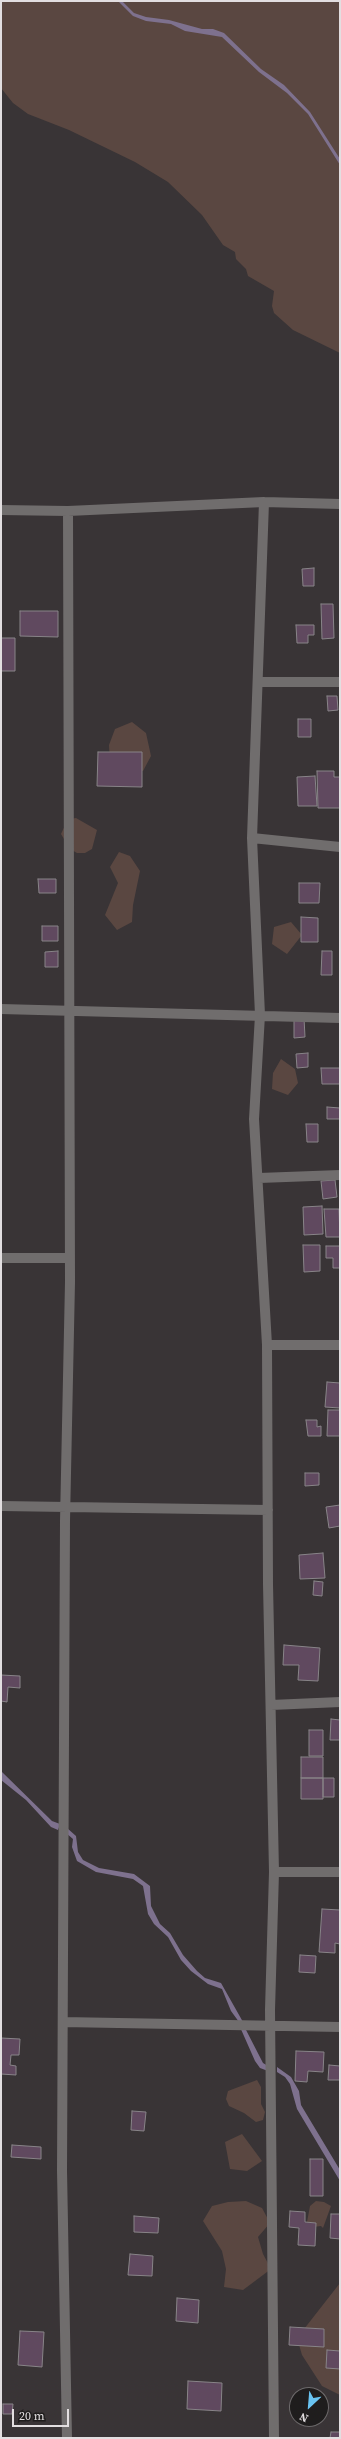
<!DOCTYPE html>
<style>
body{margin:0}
#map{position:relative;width:341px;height:2439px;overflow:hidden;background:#393436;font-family:"Source Serif 4",serif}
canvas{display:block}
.frame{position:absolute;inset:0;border:2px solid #e2dee0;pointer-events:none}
.north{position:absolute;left:289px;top:2387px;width:40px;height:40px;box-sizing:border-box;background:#1f1d1d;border:1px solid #6d6a6b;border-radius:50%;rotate:206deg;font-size:11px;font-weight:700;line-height:16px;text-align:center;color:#e2dee0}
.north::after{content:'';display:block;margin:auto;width:14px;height:18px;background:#69c3f1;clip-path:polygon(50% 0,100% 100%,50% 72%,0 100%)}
.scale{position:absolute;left:12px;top:2409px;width:57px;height:18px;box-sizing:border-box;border:2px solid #e2dee0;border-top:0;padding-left:5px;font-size:12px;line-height:14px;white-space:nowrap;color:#e2dee0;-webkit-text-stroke:3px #1f1d1d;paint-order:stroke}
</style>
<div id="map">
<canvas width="341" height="2439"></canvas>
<div class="frame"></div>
<div class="north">N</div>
<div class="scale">20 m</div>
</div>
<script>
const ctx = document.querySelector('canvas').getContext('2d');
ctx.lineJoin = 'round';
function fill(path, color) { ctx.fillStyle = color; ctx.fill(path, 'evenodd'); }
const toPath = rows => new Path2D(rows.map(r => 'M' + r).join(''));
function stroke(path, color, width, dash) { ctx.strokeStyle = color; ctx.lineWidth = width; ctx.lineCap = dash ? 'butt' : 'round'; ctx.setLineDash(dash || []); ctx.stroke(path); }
const green = toPath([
 [1,1,340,1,340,353,293,330,274,313,272,306,274,291,248,276,246,269,236,259,235,252,223,245,202,215,168,182,135,162,69,130,28,114,13,103,1,88],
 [132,722,146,733,151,756,143,771,125,774,110,763,109,745,115,729],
 [76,818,97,830,92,849,85,853,77,853,70,849,61,834,68,819],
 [119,852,130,856,140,871,133,905,132,922,117,930,105,915,118,883,110,867],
 [291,922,302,935,287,954,272,944,274,927],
 [281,1059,295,1069,298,1083,288,1095,272,1089,273,1073],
 [257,2080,261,2087,261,2104,265,2112,263,2120,256,2122,244,2113,229,2106,226,2099,228,2091],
 [242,2134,262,2161,247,2171,230,2169,225,2142],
 [246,2201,262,2208,270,2223,258,2237,263,2254,271,2269,243,2290,224,2287,226,2269,222,2251,203,2221,212,2206,228,2202],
 [316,2201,324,2202,331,2206,323,2228,321,2226,313,2227,307,2222,310,2206],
 [340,2283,340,2395,322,2386,302,2355,297,2338]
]);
const water = toPath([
 [118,1,122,1,134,13,146,17,169,20,202,29,213,29,224,33,261,69,284,85,310,112,340,159,340,165,308,114,287,93,259,72,222,37,185,31,171,24,146,21,133,16],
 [1,1771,52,1821,60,1824,58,1830,51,1827,26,1800,1,1780],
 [67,1828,76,1836,78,1852,83,1860,99,1868,134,1874,150,1886,151,1906,160,1924,170,1933,183,1955,197,1971,205,1978,221,1983,243,2022,239,2022,231,2011,222,1989,208,1984,191,1971,181,1960,168,1937,154,1924,148,1914,143,1886,133,1879,96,1872,77,1861,72,1847,73,1839,66,1833],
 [240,2027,245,2028,263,2063,268,2066,268,2071,260,2068,255,2061],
 [277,2067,291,2077,299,2091,301,2105,340,2170,340,2181,297,2109,290,2084,285,2077,277,2072]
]);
const building = toPath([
 [314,568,314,586,303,586,302,569,314,568],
 [321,604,333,604,334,638,322,639,321,604],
 [20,611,58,611,58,637,20,636,20,611],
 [296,625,314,625,314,635,308,635,308,643,297,643,296,625],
 [1,638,15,638,15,671,1,671,1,638],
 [327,696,337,696,338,710,328,711,327,696],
 [298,719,311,719,311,737,298,737,298,719],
 [98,752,142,752,142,787,97,786,98,752],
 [317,771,334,771,334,777,340,777,340,808,318,808,317,771],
 [315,776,317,806,298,806,297,777,315,776],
 [38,879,56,879,56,893,39,893,38,879],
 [299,883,320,883,319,903,299,903,299,883],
 [301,917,318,918,318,942,301,942,301,917],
 [42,926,58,926,58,941,42,941,42,926],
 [58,951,58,967,45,967,45,952,58,951],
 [322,951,332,951,332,975,321,975,322,951],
 [294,1018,304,1018,305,1037,294,1038,294,1018],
 [308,1053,308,1067,297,1068,296,1054,308,1053],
 [321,1068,340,1068,340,1084,322,1084,321,1068],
 [327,1107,340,1108,340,1119,327,1119,327,1107],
 [306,1124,318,1124,318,1142,307,1142,306,1124],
 [335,1180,337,1197,323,1199,321,1181,335,1180],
 [322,1206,323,1234,304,1235,303,1207,322,1206],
 [324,1209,339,1209,340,1237,326,1237,324,1209],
 [303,1245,320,1245,320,1271,304,1272,303,1245],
 [326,1246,340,1246,340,1268,333,1268,333,1258,326,1258,326,1246],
 [327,1382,340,1383,340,1408,325,1407,327,1382],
 [328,1410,340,1410,340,1436,327,1436,328,1410],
 [306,1420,317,1420,317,1427,321,1426,321,1436,308,1436,306,1420],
 [305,1473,319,1473,319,1485,305,1486,305,1473],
 [340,1505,340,1526,329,1528,326,1507,340,1505],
 [323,1553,325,1578,300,1579,299,1555,323,1553],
 [314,1581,323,1582,322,1596,313,1595,314,1581],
 [284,1645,320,1648,318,1681,298,1680,299,1665,283,1665,284,1645],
 [1,1675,20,1676,20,1688,8,1687,7,1702,1,1701,1,1675],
 [331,1719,340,1720,340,1740,330,1740,331,1719],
 [309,1730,323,1730,323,1756,309,1756,309,1730],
 [301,1757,323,1757,323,1778,301,1778,301,1757],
 [301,1778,323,1778,323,1799,301,1799,301,1778],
 [323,1778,334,1778,334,1797,323,1797,323,1778],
 [322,1909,340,1910,340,1944,335,1943,335,1953,319,1952,322,1909],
 [300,1955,316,1956,315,1973,299,1972,300,1955],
 [1,2038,20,2039,19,2055,11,2055,10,2065,16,2066,16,2075,1,2074,1,2038],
 [296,2051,324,2052,323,2072,308,2071,307,2082,295,2081,296,2051],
 [329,2065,340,2066,340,2080,328,2080,329,2065],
 [132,2111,146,2112,144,2131,131,2130,132,2111],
 [12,2145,41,2147,41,2159,11,2157,12,2145],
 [310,2159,323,2159,323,2196,310,2196,310,2159],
 [290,2211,305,2212,305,2222,316,2223,315,2246,298,2245,299,2228,289,2227,290,2211],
 [331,2214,340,2214,340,2239,330,2238,331,2214],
 [134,2216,159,2218,158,2233,134,2232,134,2216],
 [130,2254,153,2256,152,2276,128,2275,130,2254],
 [177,2298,199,2300,198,2323,176,2321,177,2298],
 [290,2327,324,2329,324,2347,289,2345,290,2327],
 [20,2331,44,2332,42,2367,18,2365,20,2331],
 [327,2350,340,2351,340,2369,326,2368,327,2350],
 [188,2381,222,2383,221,2411,187,2409,188,2381],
 [3,2404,13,2404,12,2414,3,2414,3,2404],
 [331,2432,340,2432,340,2438,330,2438,331,2432]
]);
const minor = toPath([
 [264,502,252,838,260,1015,254,1119,267,1345,268,1584,274,1872,270,2010,274,2438],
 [1,510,68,511,264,502,340,504],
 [258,682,340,682],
 [252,838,340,847],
 [1,1009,340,1018],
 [259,1178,340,1175],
 [1,1258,70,1258],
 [267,1345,340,1345],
 [1,1506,268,1510],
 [271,1705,340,1702],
 [274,1872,340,1872],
 [63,2022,340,2027],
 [67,2438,62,2170,65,1521,70,1282,68,511]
]);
fill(green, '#5a4741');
fill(water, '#7e718e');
fill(building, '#60495f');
stroke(building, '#888488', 1);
stroke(minor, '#706d6d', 10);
</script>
